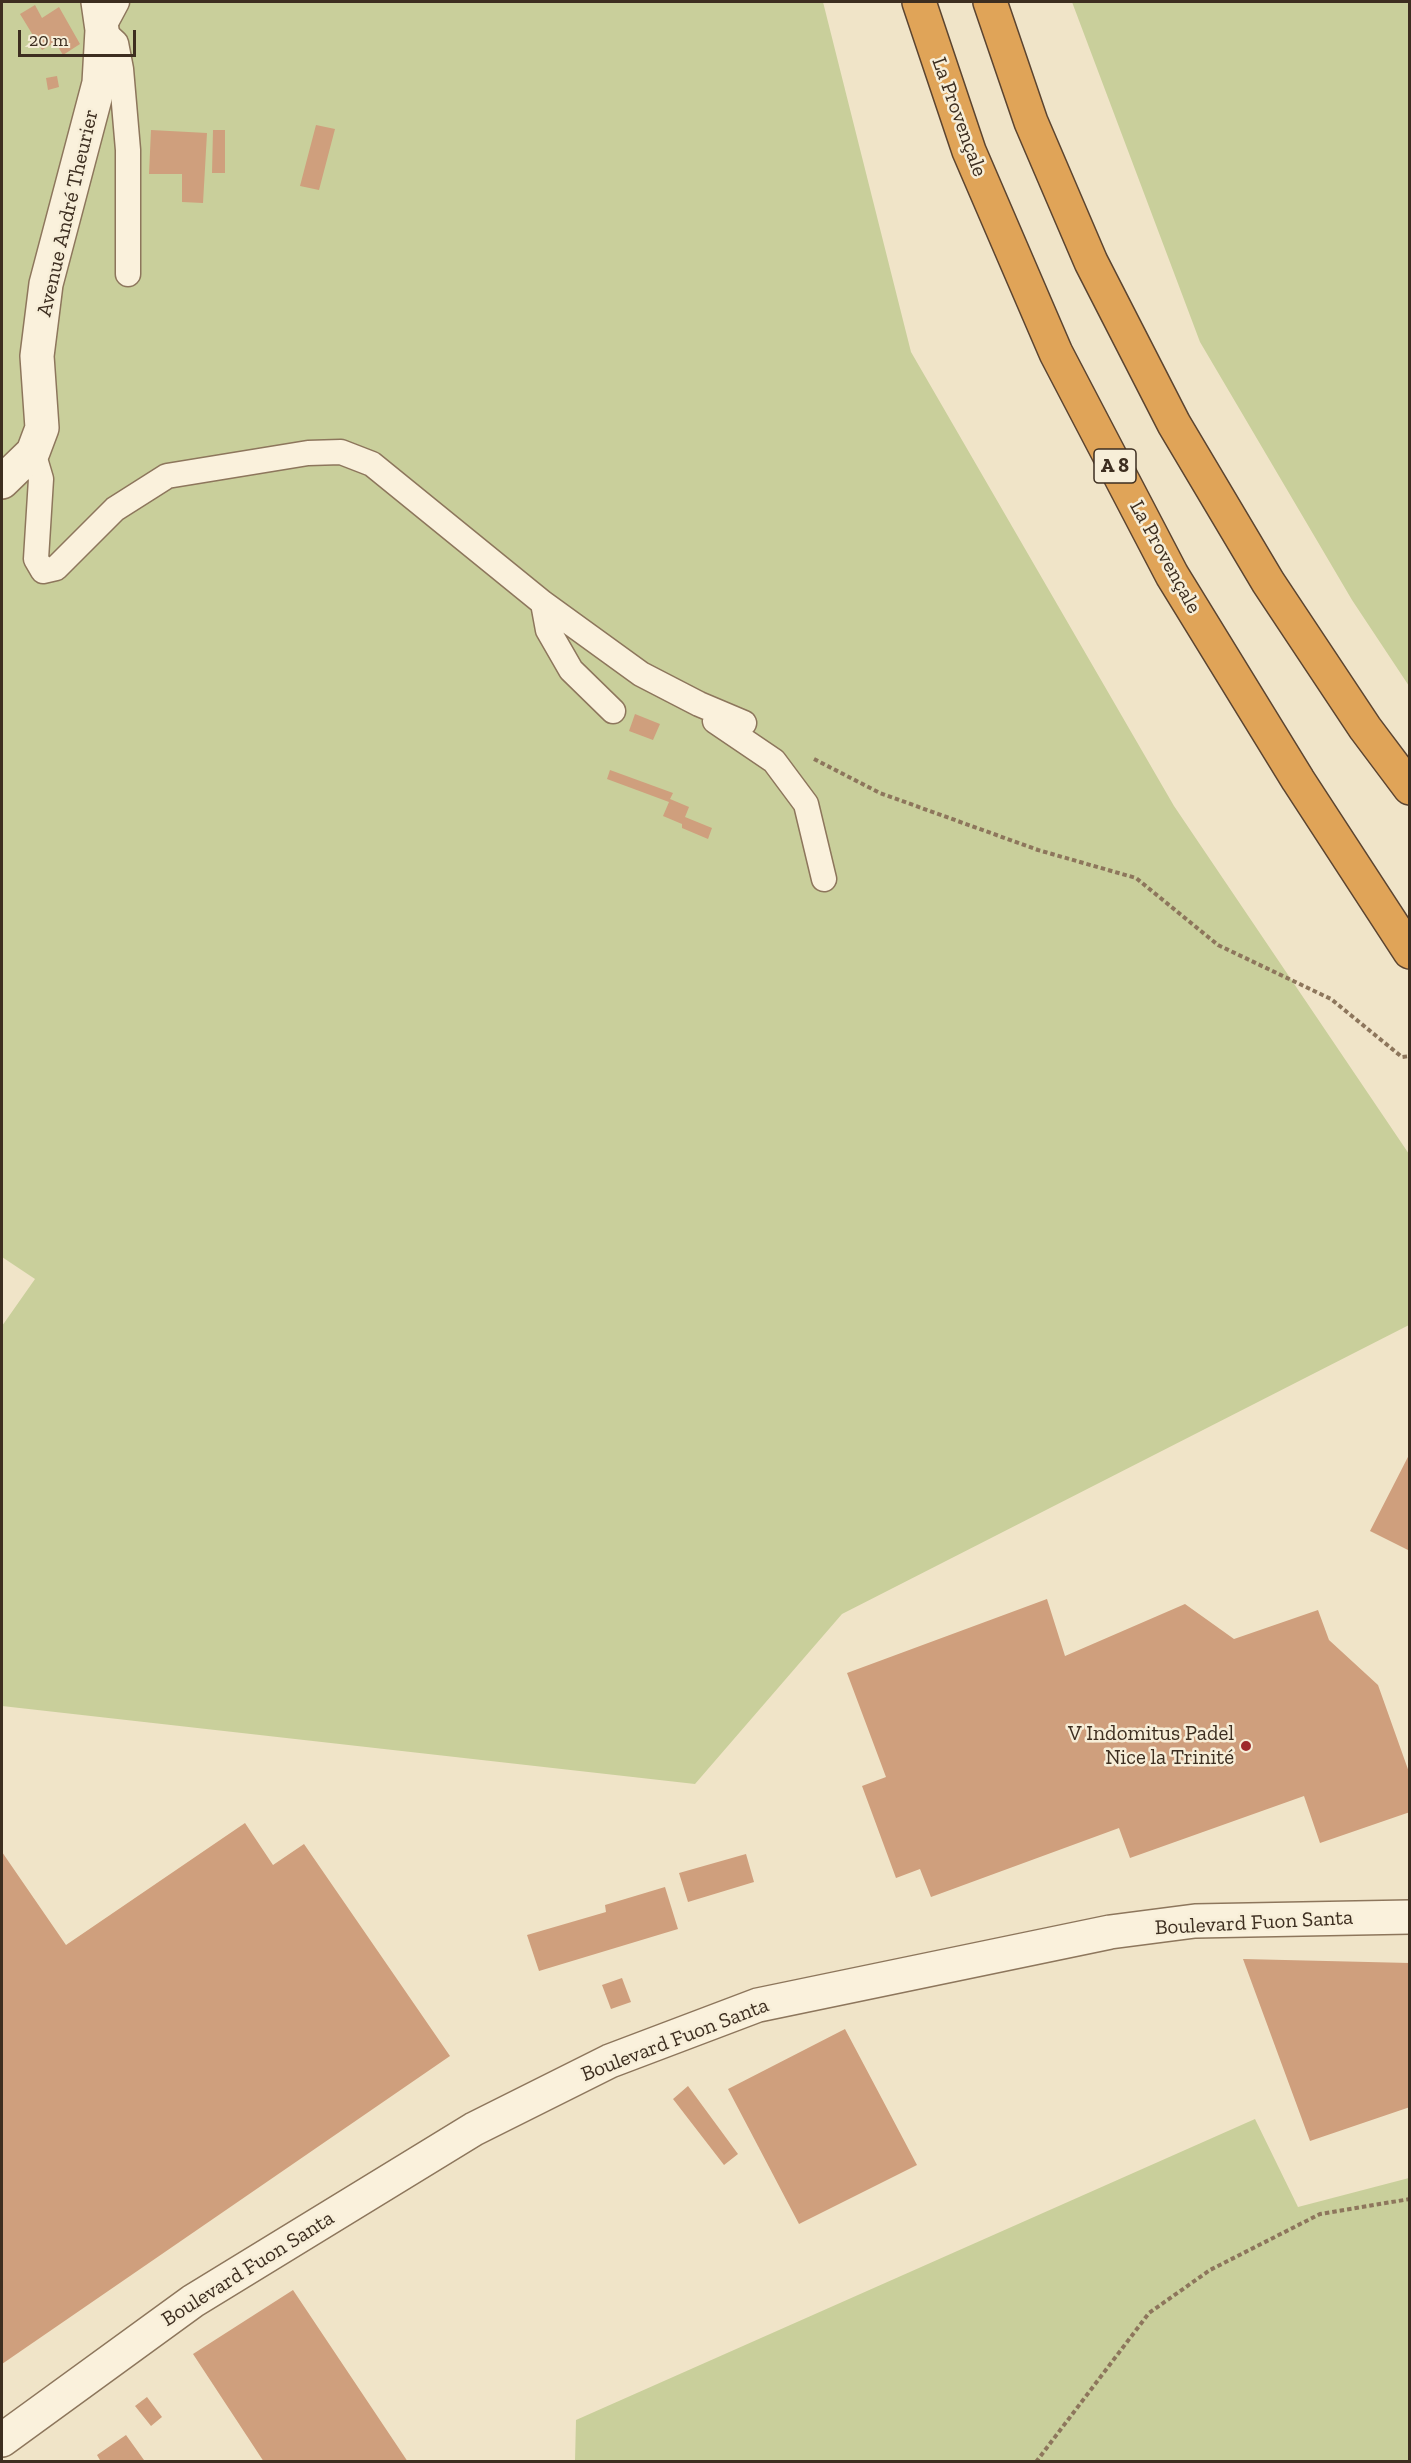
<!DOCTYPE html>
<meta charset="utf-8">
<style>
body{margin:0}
#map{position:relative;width:1411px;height:2463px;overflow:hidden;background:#f0e4c8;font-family:"Zilla Slab",serif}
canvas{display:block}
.frame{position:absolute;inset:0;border:3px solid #3d2e20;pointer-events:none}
.scale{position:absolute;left:18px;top:30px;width:118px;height:27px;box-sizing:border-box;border:3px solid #3d2e20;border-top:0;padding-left:8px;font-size:18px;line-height:21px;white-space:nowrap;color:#3d2e20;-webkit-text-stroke:4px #f7eed8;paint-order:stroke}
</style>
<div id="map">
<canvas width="1411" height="2463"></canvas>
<div class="frame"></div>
<div class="scale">20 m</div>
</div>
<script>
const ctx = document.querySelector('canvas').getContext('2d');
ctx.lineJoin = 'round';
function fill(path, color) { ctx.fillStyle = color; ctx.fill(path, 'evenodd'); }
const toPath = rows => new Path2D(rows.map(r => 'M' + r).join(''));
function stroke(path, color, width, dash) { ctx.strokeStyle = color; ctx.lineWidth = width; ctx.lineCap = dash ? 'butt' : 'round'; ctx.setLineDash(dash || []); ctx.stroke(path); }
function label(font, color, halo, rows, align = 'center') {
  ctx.font = font + ' "Zilla Slab",serif'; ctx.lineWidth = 5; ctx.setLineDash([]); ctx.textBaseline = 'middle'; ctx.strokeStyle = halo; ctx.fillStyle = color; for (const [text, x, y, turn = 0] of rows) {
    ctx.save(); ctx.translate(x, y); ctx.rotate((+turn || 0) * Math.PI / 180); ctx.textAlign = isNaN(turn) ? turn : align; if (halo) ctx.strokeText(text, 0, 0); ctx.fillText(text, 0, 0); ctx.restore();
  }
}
const green = toPath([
 [2,2,823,2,911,352,1174,806,1409,1154,1409,1325,842,1614,695,1784,2,1706,2,1326,35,1279,2,1257],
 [1072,2,1409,2,1409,686,1352,600,1200,342],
 [1255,2119,1298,2207,1409,2178,1409,2461,575,2461,576,2420]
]);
const building = toPath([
 [35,5,42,18,59,7,80,44,63,55,55,42,42,50,20,14],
 [57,76,59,87,48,90,46,78],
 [316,125,335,129,319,190,300,186],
 [151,130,207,133,203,203,182,202,182,174,149,174],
 [213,130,225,130,225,173,212,173],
 [635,714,660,724,653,740,629,731],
 [610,770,673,793,670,799,689,807,685,817,712,828,708,839,682,828,682,824,663,816,669,802,607,779],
 [1410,1453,1410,1551,1370,1531],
 [1047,1599,1065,1656,1185,1604,1234,1639,1318,1610,1329,1640,1378,1685,1410,1775,1410,1812,1320,1843,1304,1796,1130,1858,1119,1828,931,1897,920,1869,896,1878,862,1786,886,1777,847,1673],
 [245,1823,273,1865,304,1844,450,2056,2,2364,2,1852,66,1945],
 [746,1854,754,1882,688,1902,679,1873],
 [665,1887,678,1929,539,1971,527,1935,606,1912,605,1905],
 [1243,1959,1410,1963,1410,2107,1310,2141],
 [622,1978,631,2002,611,2009,602,1985],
 [845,2029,917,2165,799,2224,728,2089],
 [688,2086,738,2154,724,2165,673,2099],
 [293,2290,408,2462,264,2462,193,2354],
 [147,2397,162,2417,151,2426,135,2406],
 [126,2435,144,2460,141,2462,101,2462,97,2455]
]);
const path = toPath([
 [814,759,880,793,1038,850,1136,878,1218,945,1331,999,1402,1057,1410,1056],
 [1036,2462,1149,2313,1210,2270,1320,2214,1410,2199]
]);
const lane = toPath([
 [117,2,102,30,116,43,121,69,128,150,128,274],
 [33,452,41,479,36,559,43,571,56,568,115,509,167,476,308,453,341,452,372,464,543,603,641,674,699,704,744,723],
 [543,603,548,630,571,670,613,711],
 [715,721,774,761,806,804,824,879]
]);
const street = toPath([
 [2,482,33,452,42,428,37,356,46,284,99,83,102,30,98,2],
 [2,2440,193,2301,474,2129,610,2061,758,2005,1110,1932,1195,1921,1410,1917]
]);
const highway = toPath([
 [919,2,969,151,1056,353,1172,575,1298,780,1410,952],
 [990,2,1031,122,1091,262,1174,424,1268,582,1365,728,1410,788]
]);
const markers = [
 [1246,1746,6,"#9e2a2b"]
];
const shields = [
 [1115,466,42]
];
const shieldNames = [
 ["A 8",1115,466]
];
const streetNames = [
 ["La Provençale",959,117,70],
 ["Avenue André Theurier",68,213,-77],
 ["La Provençale",1165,557,61],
 ["Boulevard Fuon Santa",1254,1923,-3],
 ["Boulevard Fuon Santa",675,2040,-21],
 ["Boulevard Fuon Santa",248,2269,-32]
];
const poiNames = [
 ["V Indomitus Padel",1234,1734],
 ["Nice la Trinité",1234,1758]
];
fill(green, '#c9cf9b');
fill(building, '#cf9f7d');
stroke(lane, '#8d765c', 27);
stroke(street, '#8d765c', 36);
stroke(highway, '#5b4430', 36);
stroke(path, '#8d765c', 4, [4.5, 3]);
stroke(lane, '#faf1dc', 24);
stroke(street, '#faf1dc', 33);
stroke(highway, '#e0a458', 33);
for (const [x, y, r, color] of markers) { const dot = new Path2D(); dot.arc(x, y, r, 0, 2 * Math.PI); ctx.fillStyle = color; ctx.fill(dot); stroke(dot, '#f7eed8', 2); }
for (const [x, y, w] of shields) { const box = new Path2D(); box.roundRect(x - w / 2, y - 17, w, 34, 4.5); ctx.fillStyle = '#f7eed8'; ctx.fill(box); stroke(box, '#3d2e20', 1.5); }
label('bold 20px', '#3d2e20', null, shieldNames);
label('21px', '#3d2e20', '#f7eed8', streetNames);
label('21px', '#3d2e20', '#f7eed8', poiNames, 'right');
</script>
